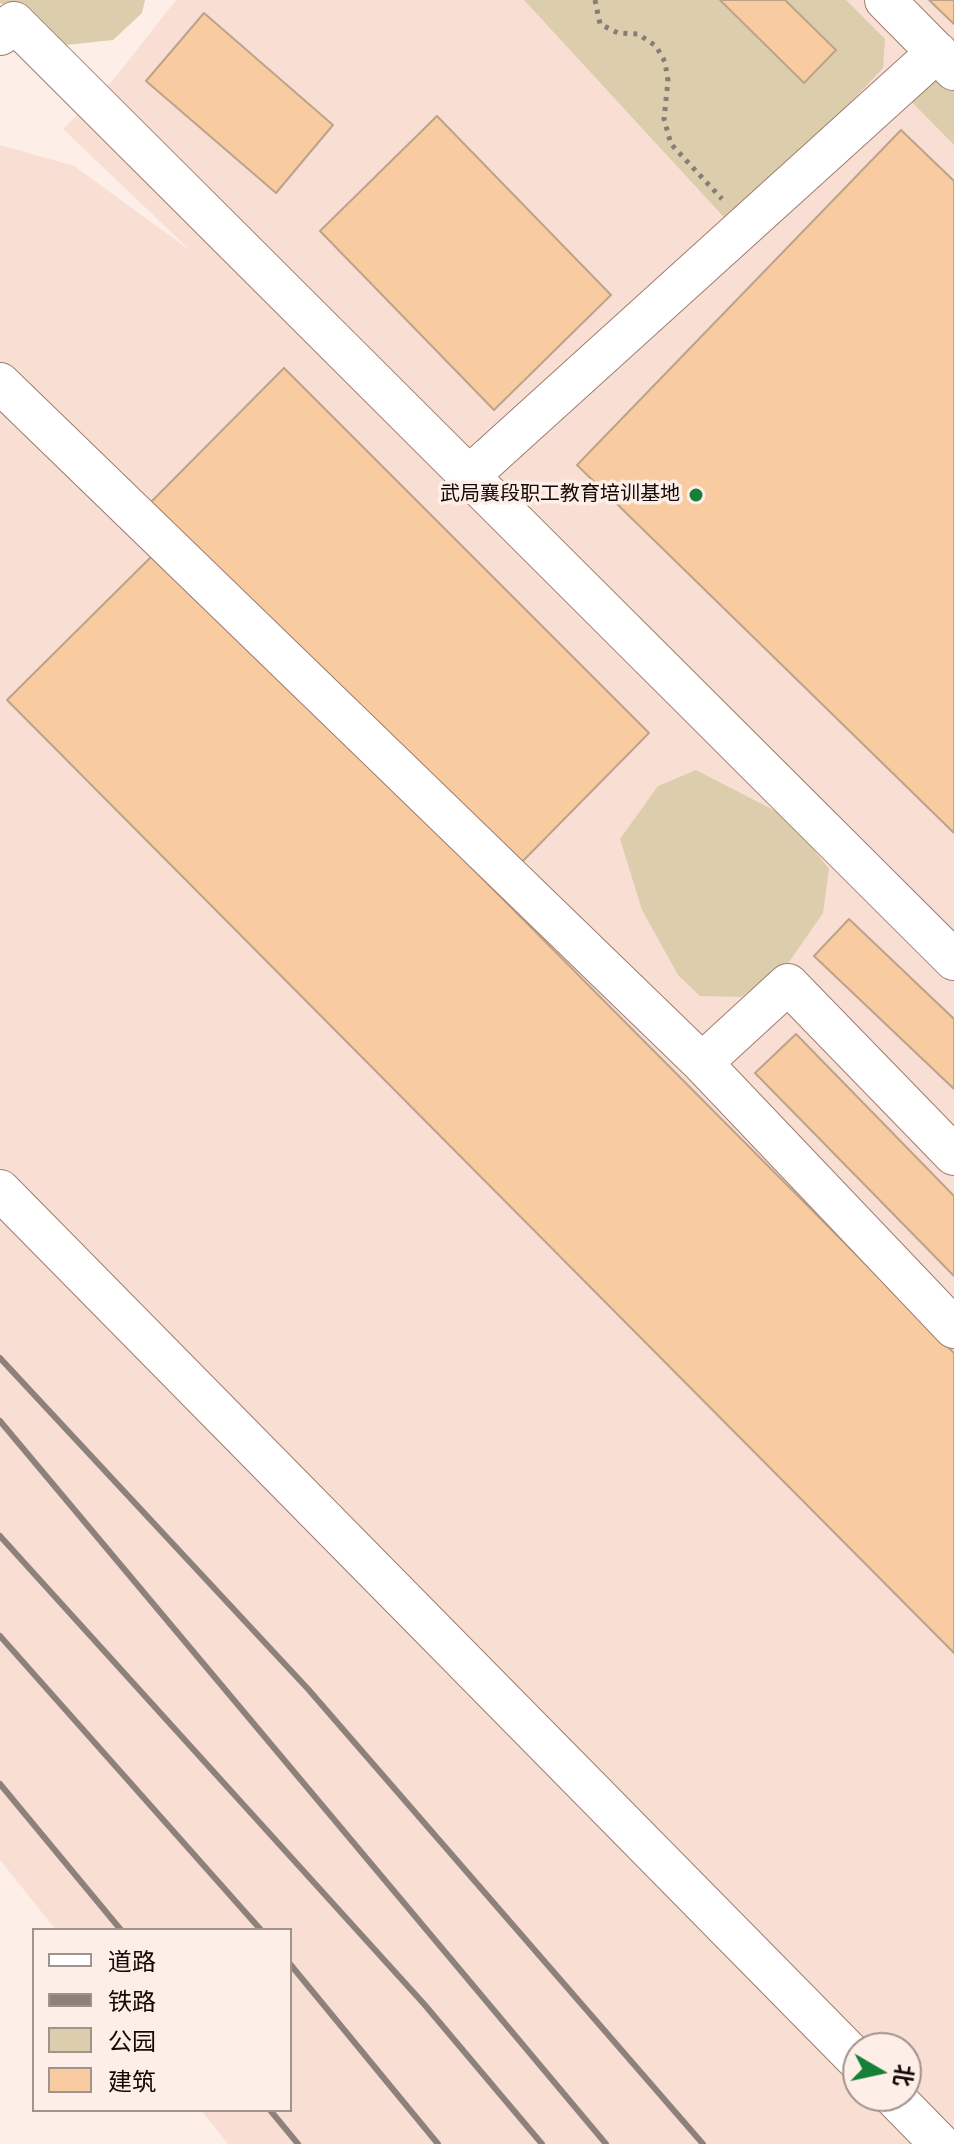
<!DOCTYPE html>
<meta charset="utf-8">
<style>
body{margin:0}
#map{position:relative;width:954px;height:2144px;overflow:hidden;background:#fdeee8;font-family:"Titillium Web","Noto Sans SC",sans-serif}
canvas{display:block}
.legend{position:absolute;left:32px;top:1928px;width:260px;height:184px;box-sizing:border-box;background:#fdeee8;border:2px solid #a0928d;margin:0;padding:10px 14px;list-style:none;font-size:24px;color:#140905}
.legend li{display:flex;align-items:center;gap:16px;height:40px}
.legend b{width:40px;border:2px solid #a0928d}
.north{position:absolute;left:842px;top:2032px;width:80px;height:80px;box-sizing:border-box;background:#fdeee8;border:2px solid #a0928d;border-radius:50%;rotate:99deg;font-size:22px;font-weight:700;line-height:32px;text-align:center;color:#140905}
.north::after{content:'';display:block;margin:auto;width:28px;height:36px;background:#158137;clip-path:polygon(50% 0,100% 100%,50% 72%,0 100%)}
</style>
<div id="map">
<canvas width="954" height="2144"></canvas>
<ul class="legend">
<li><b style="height:10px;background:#fff"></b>道路</li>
<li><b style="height:10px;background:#8e817c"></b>铁路</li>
<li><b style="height:22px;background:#dccead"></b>公园</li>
<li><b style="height:22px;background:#f8cba0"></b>建筑</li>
</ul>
<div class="north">北</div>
</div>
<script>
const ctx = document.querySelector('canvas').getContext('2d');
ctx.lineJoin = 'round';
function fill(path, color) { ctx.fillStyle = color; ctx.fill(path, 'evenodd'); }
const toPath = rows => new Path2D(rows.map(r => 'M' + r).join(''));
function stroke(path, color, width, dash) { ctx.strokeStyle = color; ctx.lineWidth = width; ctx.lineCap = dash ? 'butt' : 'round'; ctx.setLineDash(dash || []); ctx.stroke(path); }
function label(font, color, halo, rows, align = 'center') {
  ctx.font = font + ' "Titillium Web","Noto Sans SC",sans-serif'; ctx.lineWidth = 7; ctx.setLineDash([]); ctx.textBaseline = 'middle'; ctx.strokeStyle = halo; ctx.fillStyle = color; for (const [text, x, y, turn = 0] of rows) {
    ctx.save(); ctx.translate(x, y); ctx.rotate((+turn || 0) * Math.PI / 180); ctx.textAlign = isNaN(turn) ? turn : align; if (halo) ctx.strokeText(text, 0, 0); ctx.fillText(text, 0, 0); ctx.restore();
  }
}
const built = toPath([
 [176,0,954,0,954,2144,228,2144,201,2110,290,2110,290,1930,56,1930,0,1860,0,145,74,166,191,251,63,129,114,79],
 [858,2048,906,2048,906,2096,858,2096]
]);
const green = toPath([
 [0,0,145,0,142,13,113,40,66,45,34,14,0,3],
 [524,0,846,0,885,39,883,68,733,227],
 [954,70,954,145,897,87],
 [696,770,789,818,829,869,823,913,789,962,741,997,700,996,678,975,642,910,620,839,658,786]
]);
const building = toPath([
 [720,0,785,0,836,50,804,83,720,0],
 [929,0,954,0,954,24,929,0],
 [204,13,333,125,276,193,146,81,204,13],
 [437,116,611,295,494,410,320,231,437,116],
 [901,130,954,181,954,833,577,465,901,130],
 [284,368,649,733,515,869,149,504,284,368],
 [157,551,954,1353,954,1653,7,700,157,551],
 [849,919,954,1019,954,1089,814,956,849,919],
 [796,1034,954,1196,954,1276,755,1073,796,1034]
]);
const path = toPath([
 [595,0,600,24,618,33,638,34,656,46,665,62,668,81,664,119,671,144,722,199]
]);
const minor = toPath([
 [885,0,954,70],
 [0,35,14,22,954,960],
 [0,383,702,1063],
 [469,476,937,52],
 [954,1155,788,984,702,1063,954,1328],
 [0,1190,858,2061],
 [893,2096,940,2144]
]);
const rail = toPath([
 [0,1358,308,1689,703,2144],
 [0,1421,606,2144],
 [0,1536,424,2004,542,2144],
 [0,1636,261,1930],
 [0,1784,121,1930],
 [290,1964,438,2144],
 [270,2110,298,2144]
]);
const markers = [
 [696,495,8,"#158137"]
];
const poiNames = [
 ["武局襄段职工教育培训基地",680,495]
];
fill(built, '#f9dfd3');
fill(green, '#dccead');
fill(building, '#f8cba0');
stroke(building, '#bca38a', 2);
stroke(minor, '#9e7e6f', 42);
stroke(path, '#897c77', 5, [4, 6]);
stroke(minor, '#fff', 40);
stroke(rail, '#8e817c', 6);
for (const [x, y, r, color] of markers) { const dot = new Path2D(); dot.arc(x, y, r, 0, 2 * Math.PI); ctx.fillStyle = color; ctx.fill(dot); stroke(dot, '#fdeee8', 3); }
label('20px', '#140905', '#fdeee8', poiNames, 'right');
</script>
